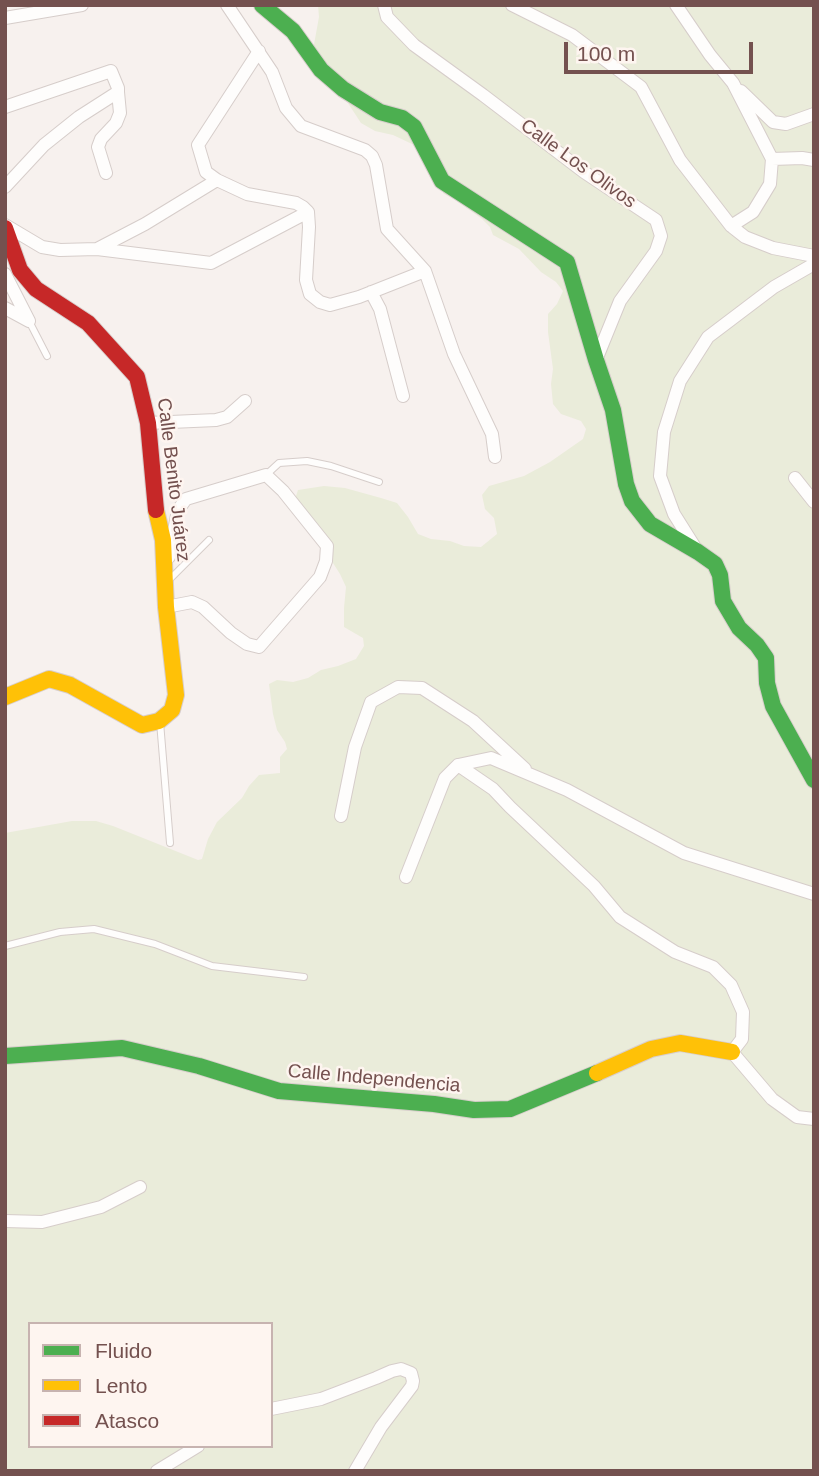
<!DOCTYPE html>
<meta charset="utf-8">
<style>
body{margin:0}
#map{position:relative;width:819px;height:1476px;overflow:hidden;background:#f7f1ee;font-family:Helvetica,sans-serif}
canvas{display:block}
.frame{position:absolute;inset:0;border:7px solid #74514f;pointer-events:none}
.legend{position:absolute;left:28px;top:1322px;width:245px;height:126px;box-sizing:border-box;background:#fef5f0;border:2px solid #c7b3b0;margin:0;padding:9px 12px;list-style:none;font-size:21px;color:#74514f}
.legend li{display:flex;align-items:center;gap:14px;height:35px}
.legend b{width:35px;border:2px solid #c7b3b0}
.scale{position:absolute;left:564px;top:42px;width:189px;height:32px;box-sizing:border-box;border:4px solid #74514f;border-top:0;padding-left:9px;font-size:21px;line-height:24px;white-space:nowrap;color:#74514f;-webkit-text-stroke:5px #fef5f0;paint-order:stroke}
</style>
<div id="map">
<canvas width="819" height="1476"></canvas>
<div class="frame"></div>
<ul class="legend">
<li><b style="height:9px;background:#4caf50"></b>Fluido</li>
<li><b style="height:9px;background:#ffc107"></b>Lento</li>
<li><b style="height:9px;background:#c62828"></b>Atasco</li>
</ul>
<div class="scale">100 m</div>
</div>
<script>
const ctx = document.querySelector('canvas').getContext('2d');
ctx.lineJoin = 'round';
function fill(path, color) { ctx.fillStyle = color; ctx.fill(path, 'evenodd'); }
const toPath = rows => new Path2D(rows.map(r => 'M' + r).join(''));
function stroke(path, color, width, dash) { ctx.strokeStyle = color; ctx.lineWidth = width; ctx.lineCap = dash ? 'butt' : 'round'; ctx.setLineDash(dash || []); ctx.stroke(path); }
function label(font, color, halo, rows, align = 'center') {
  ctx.font = font + ' Helvetica,sans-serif'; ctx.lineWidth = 5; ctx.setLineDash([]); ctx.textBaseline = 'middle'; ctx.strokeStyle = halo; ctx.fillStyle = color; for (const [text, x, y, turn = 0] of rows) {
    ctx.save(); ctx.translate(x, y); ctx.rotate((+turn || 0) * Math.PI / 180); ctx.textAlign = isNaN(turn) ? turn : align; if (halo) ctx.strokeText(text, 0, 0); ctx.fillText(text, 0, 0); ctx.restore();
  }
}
const green = toPath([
 [318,5,814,5,814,1471,5,1471,5,833,72,821,96,821,113,826,198,860,202,859,208,839,217,822,242,798,249,786,259,775,280,773,280,757,287,749,285,742,277,730,273,714,269,684,277,680,293,682,308,678,321,670,338,666,356,659,364,646,363,638,344,627,344,608,346,587,340,574,326,552,292,508,298,490,324,486,345,488,381,498,397,503,408,517,418,534,431,539,450,541,464,546,481,547,497,534,494,518,485,509,482,495,489,486,524,476,550,462,583,439,586,429,581,421,561,414,553,404,551,384,553,369,548,332,548,314,557,304,563,291,556,282,541,272,519,249,493,235,490,227,482,219,454,199,444,194,436,182,429,152,393,135,375,131,361,123,313,50,319,17],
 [30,1324,271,1324,271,1446,30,1446]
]);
const lane = toPath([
 [29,321,47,356],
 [266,475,279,463,307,461,331,466,379,482],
 [169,580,209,540],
 [160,722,170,843],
 [5,946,60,932,94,929,155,944,212,966,304,977]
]);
const street = toPath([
 [227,5,272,72,286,108,301,126,365,150,372,156,376,165,387,229,425,271,454,354,492,434,495,457],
 [384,5,387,17,414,45,483,95,584,172,656,220,661,236,656,251,620,301,596,360],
 [512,5,572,35,641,87,680,160,731,226,745,237,773,248,814,256],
 [676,5,710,55,733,83,772,159,770,184,753,212,731,226],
 [5,18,82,5],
 [259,51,198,145,206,172,217,180,247,194,296,203,303,207,308,212,309,227,306,280,310,294,320,302,330,305,359,297,425,271],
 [741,91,773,122,786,124,814,114],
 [5,107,111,71,118,88,118,92,79,117,44,145,5,187],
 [772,159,802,158,814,160],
 [106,173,98,147,101,139,116,123,120,113,118,92],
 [5,225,42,247,60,250,97,249,211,263,308,212],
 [97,249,145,224,217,180],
 [5,274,29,321],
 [371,292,380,309,403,396],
 [5,308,29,321],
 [148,423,216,420,227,417,245,401],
 [795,478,814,502],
 [696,549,674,514,660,476,664,432,680,381,708,337,774,287,814,264],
 [166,607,192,602,203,607,231,633,247,644,259,647,320,577,326,561,327,546,283,491,266,475,186,499,178,510,169,557],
 [458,765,493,789,510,807,594,886,620,917,675,952,713,967,731,985,743,1012,742,1039,732,1052,772,1099,797,1117,814,1119],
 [341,816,355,747,371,702,398,687,422,688,473,721,525,769],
 [406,877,445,778,458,765,491,758,567,790,684,853,814,894],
 [5,1221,42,1222,101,1207,140,1187],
 [271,1409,321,1399,376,1378,392,1371,401,1369,411,1373,413,1381,412,1386,381,1427,355,1471],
 [157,1471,198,1446]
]);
const fast = toPath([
 [262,5,293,31,321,70,343,89,380,112,402,118,414,127,442,181,567,262,596,360,613,410,626,484,632,501,650,524,698,552,715,564,720,575,723,601,739,628,757,645,766,658,767,683,773,706,814,780],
 [5,1056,122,1048,199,1066,279,1091,434,1104,474,1110,510,1109,597,1073]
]);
const slow = toPath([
 [5,697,49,679,70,685,142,725,159,721,172,710,176,695,166,607,163,540,156,510],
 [597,1073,651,1049,680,1043,732,1052]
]);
const jam = toPath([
 [5,228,20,270,36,289,88,323,137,377,148,423,156,510]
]);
const streetNames = [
 ["Calle Los Olivos",578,164,36],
 ["Calle Benito Juárez",173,480,83],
 ["Calle Independencia",374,1079,5]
];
fill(green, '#eaecda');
stroke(lane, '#d6cdca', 8);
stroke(street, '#d6cdca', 14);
stroke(fast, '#d8cecc', 18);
stroke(slow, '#d8cecc', 18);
stroke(jam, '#d8cecc', 18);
stroke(lane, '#fefdfc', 6);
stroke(street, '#fefdfc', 12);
stroke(fast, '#4caf50', 16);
stroke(slow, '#ffc107', 16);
stroke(jam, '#c62828', 16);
label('19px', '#74514f', '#fef5f0', streetNames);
</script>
